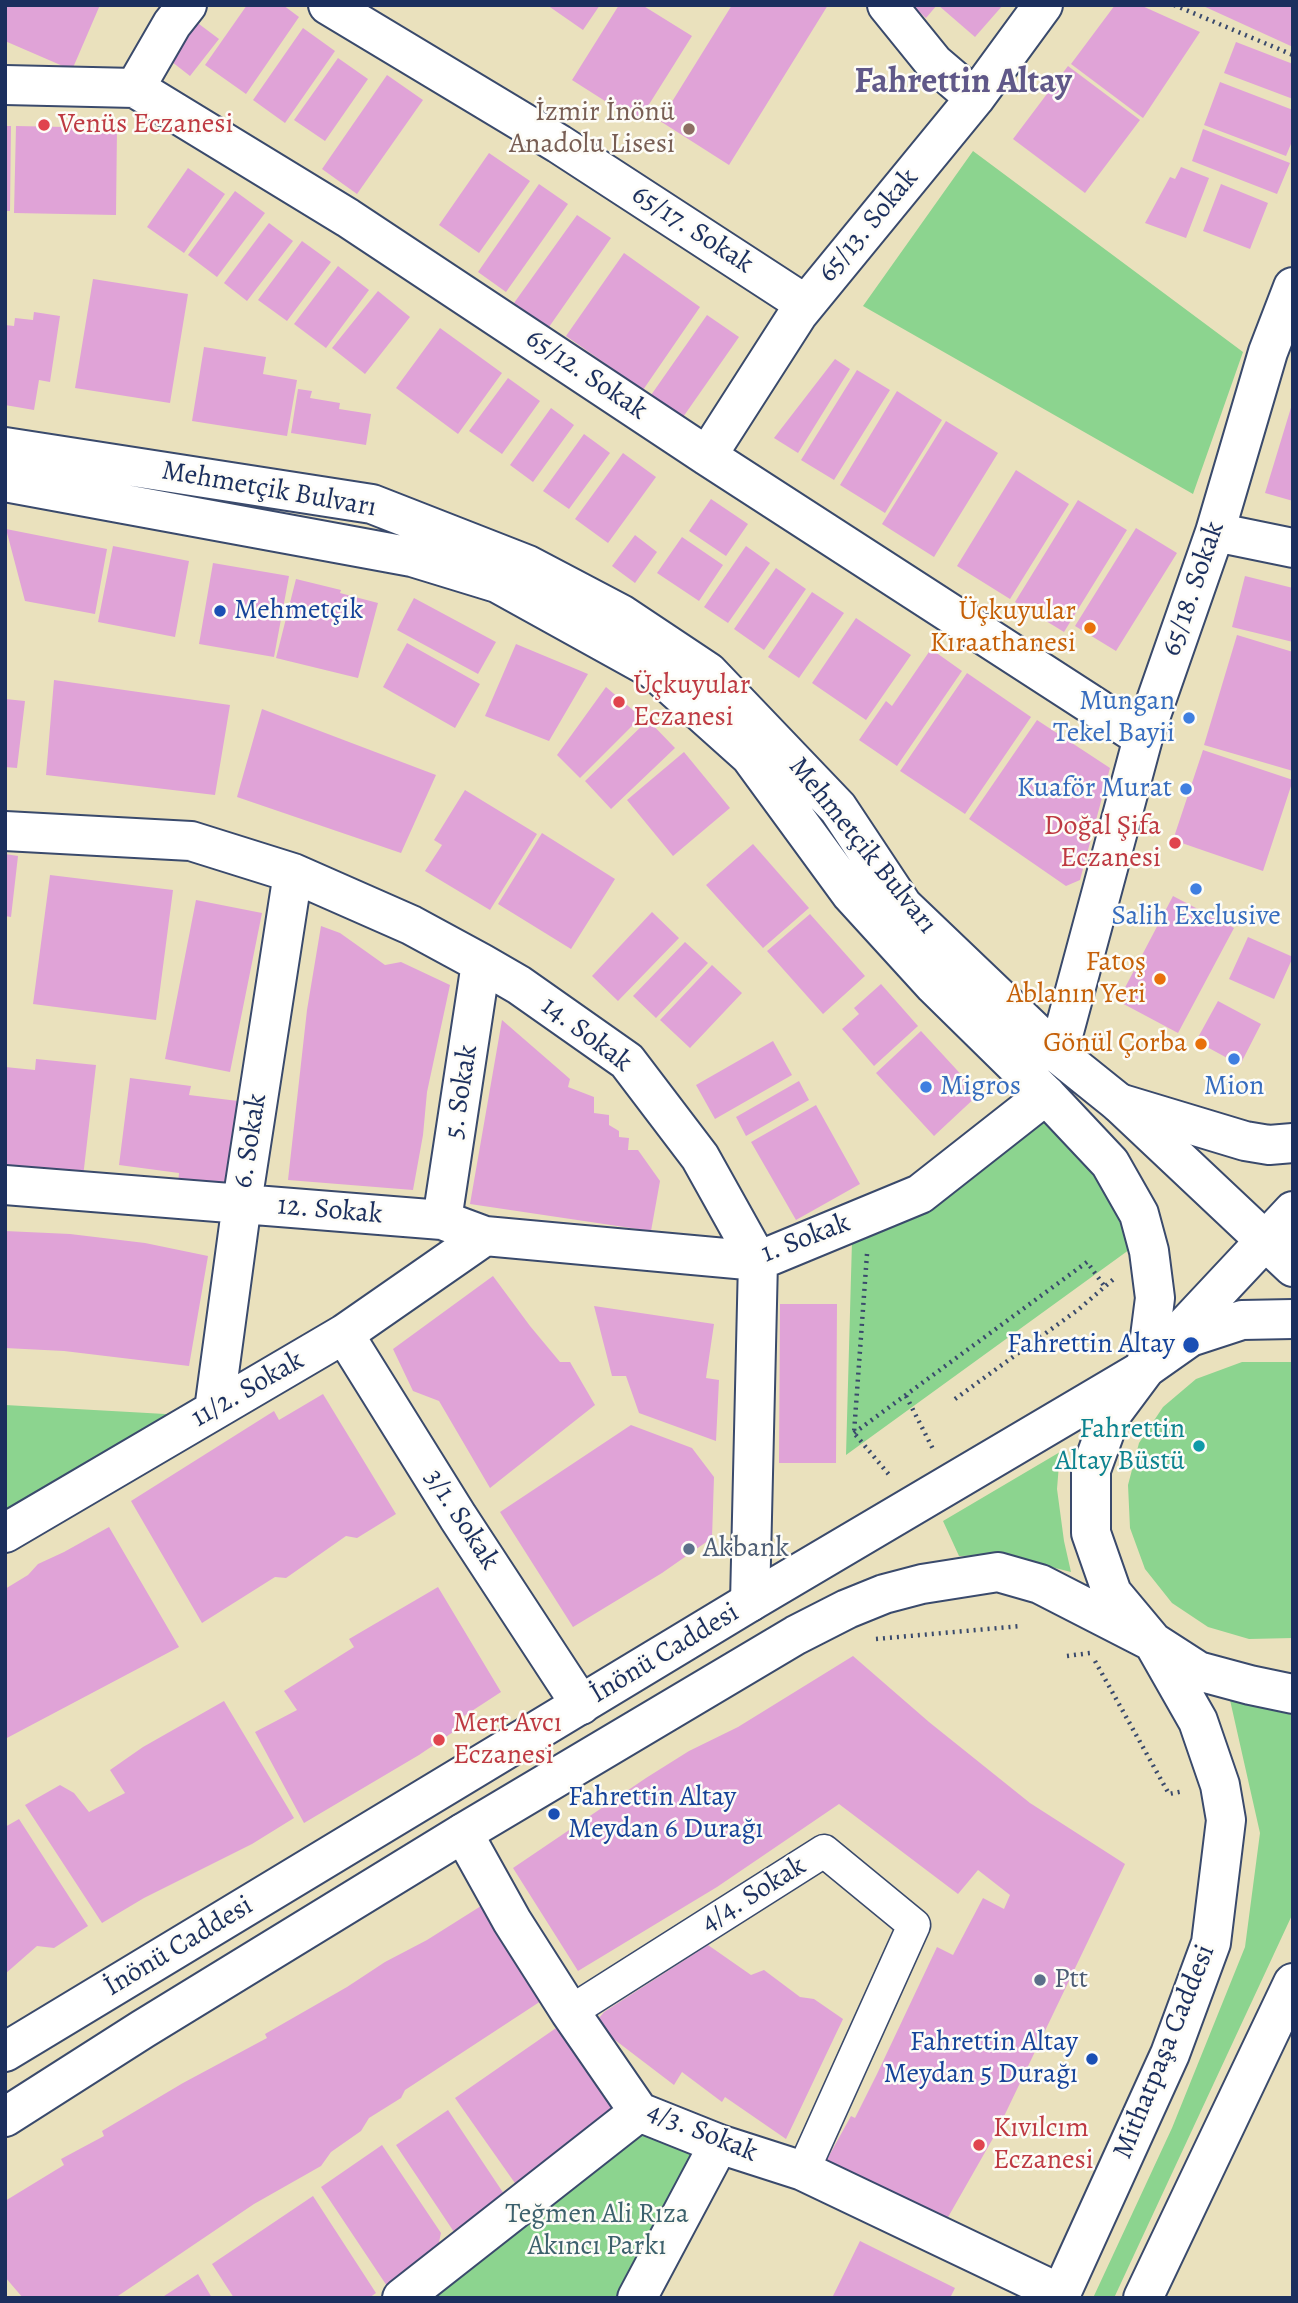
<!DOCTYPE html>
<meta charset="utf-8">
<style>
body{margin:0}
#map{position:relative;width:1298px;height:2303px;overflow:hidden;background:#eae1bd;font-family:Alegreya,serif}
canvas{display:block}
.frame{position:absolute;inset:0;border:7px solid #1b2f5e;pointer-events:none}
</style>
<div id="map">
<canvas width="1298" height="2303"></canvas>
<div class="frame"></div>
</div>
<script>
const ctx = document.querySelector('canvas').getContext('2d');
ctx.lineJoin = 'round';
function fill(path, color) { ctx.fillStyle = color; ctx.fill(path, 'evenodd'); }
const toPath = rows => new Path2D(rows.map(r => 'M' + r).join(''));
function stroke(path, color, width, dash) { ctx.strokeStyle = color; ctx.lineWidth = width; ctx.lineCap = dash ? 'butt' : 'round'; ctx.setLineDash(dash || []); ctx.stroke(path); }
function label(font, color, halo, rows, align = 'center') {
  ctx.font = font + ' Alegreya,serif'; ctx.lineWidth = 5; ctx.setLineDash([]); ctx.textBaseline = 'middle'; ctx.strokeStyle = halo; ctx.fillStyle = color; for (const [text, x, y, turn = 0] of rows) {
    ctx.save(); ctx.translate(x, y); ctx.rotate((+turn || 0) * Math.PI / 180); ctx.textAlign = isNaN(turn) ? turn : align; if (halo) ctx.strokeText(text, 0, 0); ctx.fillText(text, 0, 0); ctx.restore();
  }
}
const green = toPath([
 [973,151,1243,352,1193,494,863,306],
 [1046,1106,1111,1195,1133,1247,846,1455,852,1241],
 [1242,1362,1293,1362,1293,1638,1249,1639,1208,1627,1172,1603,1145,1569,1130,1528,1128,1485,1139,1443,1163,1407,1196,1379],
 [5,1405,183,1415,5,1517],
 [1060,1452,1057,1489,1064,1541,1071,1572,1004,1555,959,1556,943,1521],
 [1230,1700,1293,1711,1293,1913,1114,2298,1093,2298,1172,2128,1245,1947,1260,1833],
 [639,2112,719,2144,637,2298,402,2298]
]);
const building = toPath([
 [5,5,100,5,72,70,5,41],
 [247,5,283,5,299,17,246,94,205,65],
 [547,5,600,5,583,30],
 [619,5,642,5,692,36,638,122,572,80],
 [732,5,828,5,729,165,660,121],
 [912,5,937,5,926,18],
 [938,5,1003,5,975,37],
 [1115,5,1140,5,1200,32,1143,118,1071,64],
 [1201,5,1293,5,1293,47],
 [195,21,219,39,190,76,167,58],
 [303,28,335,51,285,123,253,100],
 [1236,42,1293,64,1293,99,1224,73],
 [338,58,368,79,325,141,294,120],
 [1068,66,1140,120,1085,193,1013,139],
 [387,75,423,100,357,194,322,169],
 [1220,82,1293,110,1293,139,1286,156,1204,125],
 [5,126,11,126,10,211,5,211],
 [16,126,117,128,116,215,14,213],
 [1203,129,1290,163,1277,194,1192,161],
 [489,153,530,181,479,253,439,225],
 [1181,167,1209,178,1186,238,1145,223,1170,177,1175,179],
 [188,168,225,194,184,253,147,227],
 [539,184,568,204,506,292,478,272],
 [1221,184,1268,203,1250,249,1203,231],
 [235,191,265,213,217,277,188,255],
 [577,215,611,238,549,327,514,303],
 [269,223,293,241,247,301,224,283],
 [302,241,331,262,287,321,258,300],
 [624,253,700,307,643,390,566,336],
 [338,266,369,290,326,348,294,324],
 [93,279,188,294,170,403,75,388],
 [378,291,410,317,365,374,332,348],
 [34,312,60,316,50,382,39,380,34,410,5,405,5,325,14,326,15,318,33,320],
 [707,315,739,337,681,420,649,398],
 [440,328,502,373,458,434,396,388],
 [204,347,266,357,263,374,297,380,287,436,192,421],
 [835,359,850,369,798,453,774,438],
 [857,370,890,390,834,480,801,460],
 [508,378,540,401,502,454,469,431],
 [298,389,312,391,310,398,340,403,339,409,371,414,366,445,291,433],
 [897,391,942,420,885,513,840,485],
 [1293,401,1293,501,1265,493],
 [551,408,574,425,533,482,510,465],
 [946,421,998,453,934,557,882,524],
 [584,434,610,453,569,509,543,491],
 [623,453,656,477,608,543,575,519],
 [1016,470,1069,504,1010,599,957,566],
 [711,499,748,524,726,556,689,531],
 [1078,500,1127,530,1064,632,1015,602],
 [1136,528,1177,553,1116,651,1075,626],
 [6,529,107,549,95,614,25,601],
 [635,535,657,552,635,583,612,566],
 [682,537,723,565,699,601,657,573],
 [113,546,189,561,175,637,98,622],
 [746,546,770,563,728,623,704,607],
 [213,563,289,576,274,657,199,644],
 [776,568,806,589,764,650,734,629],
 [1245,576,1293,588,1293,642,1232,627],
 [296,579,341,590,340,593,378,603,358,678,276,658],
 [812,592,844,613,799,678,768,657],
 [414,598,496,642,478,674,397,630],
 [856,618,911,655,866,720,812,683],
 [1237,635,1293,652,1293,771,1204,745],
 [407,643,480,684,455,728,383,687],
 [516,644,588,674,549,741,485,716],
 [931,649,962,671,897,766,859,740,886,701,892,706],
 [967,673,1031,717,965,814,900,771],
 [54,680,230,705,215,795,46,775],
 [606,687,641,717,580,778,557,755],
 [5,699,25,701,17,768,5,767],
 [262,709,436,775,401,853,237,797],
 [648,720,675,748,611,809,585,781],
 [1037,720,1110,768,1080,880,1066,886,969,819],
 [1203,750,1293,780,1263,871,1173,840],
 [684,752,730,808,673,856,627,800],
 [465,790,537,834,490,910,425,871,442,845,434,840],
 [542,833,615,879,571,949,498,904],
 [753,844,809,908,763,948,706,885],
 [5,854,18,856,11,917,5,916],
 [50,875,173,890,156,1020,33,1004],
 [1173,896,1234,928,1178,1033,1118,1001],
 [196,900,262,913,230,1072,165,1059],
 [652,912,679,938,618,1001,592,976],
 [810,914,865,976,823,1014,767,951],
 [321,926,340,933,385,965,401,962,450,985,427,1092,423,1135,413,1190,288,1180,307,1010],
 [1248,937,1293,957,1274,999,1229,979],
 [685,942,708,963,656,1018,633,996],
 [712,965,742,993,690,1048,660,1020],
 [881,984,918,1026,874,1066,842,1029,859,1014,854,1008],
 [1218,1001,1261,1024,1240,1065,1196,1041],
 [502,1020,570,1079,568,1087,594,1097,594,1113,609,1115,609,1125,619,1131,619,1137,629,1138,628,1150,638,1150,660,1181,651,1231,470,1204],
 [921,1031,979,1094,934,1136,876,1073],
 [773,1041,792,1075,715,1119,696,1085],
 [36,1059,96,1065,83,1177,5,1169,5,1067,35,1070],
 [130,1078,191,1086,189,1095,238,1101,226,1193,178,1186,179,1173,119,1165],
 [799,1081,809,1100,746,1136,736,1117],
 [816,1105,860,1184,796,1220,751,1142],
 [5,1231,70,1234,145,1243,208,1256,189,1366,64,1351,5,1348],
 [493,1276,530,1326,560,1362,570,1362,595,1405,490,1488,439,1401,413,1391,393,1349],
 [780,1304,837,1304,836,1463,779,1463],
 [594,1306,714,1324,706,1378,719,1380,716,1441,639,1413,626,1376,612,1376],
 [323,1394,396,1514,357,1538,346,1536,286,1578,275,1577,202,1623,131,1501,274,1411,279,1420],
 [631,1425,692,1448,714,1477,712,1538,662,1573,573,1627,500,1512],
 [109,1527,179,1647,5,1739,5,1589,28,1575,38,1564,64,1552],
 [438,1587,501,1692,458,1720,462,1726,419,1755,304,1823,255,1732,297,1710,284,1691,354,1647,349,1639],
 [853,1656,929,1722,1030,1803,1125,1864,996,2133,947,2219,825,2163,851,2116,855,2118,877,2074,937,1947,953,1955,983,1898,1004,1909,1010,1895,978,1870,958,1894,839,1804,717,1887,578,1971,513,1868,646,1778,689,1751,738,1727],
 [224,1701,294,1818,252,1844,144,1898,102,1923,25,1805,60,1785,74,1793,89,1812,125,1793,110,1770,143,1747],
 [19,1819,88,1926,54,1948,37,1946,5,1974,5,1827],
 [481,1906,541,2001,405,2090,401,2098,369,2118,361,2131,331,2152,321,2166,254,2204,115,2298,23,2298,5,2277,5,2201,64,2165,61,2159,104,2136,102,2131,183,2083,267,2038,265,2034,347,1987,385,1962,427,1940],
 [708,1945,751,1975,764,1970,800,1997,814,1999,843,2019,786,2139,725,2097,722,2102,682,2072,674,2085,594,2024,604,2012],
 [559,2026,615,2111,562,2146,563,2152,517,2186,455,2098],
 [448,2110,506,2197,454,2232,396,2145],
 [382,2145,441,2233,436,2256,389,2289,321,2187],
 [313,2196,376,2293,369,2298,234,2298,212,2264],
 [860,2241,955,2288,950,2298,832,2298],
 [198,2274,212,2298,161,2298]
]);
const path = toPath([
 [1174,5,1293,55],
 [867,1254,854,1433,891,1477],
 [906,1396,933,1449],
 [955,1399,1079,1309,1116,1277],
 [854,1433,1087,1262,1105,1287],
 [876,1639,1021,1626],
 [1067,1656,1090,1653],
 [1095,1661,1169,1794,1184,1791]
]);
const pedestrian = toPath([
 [570,2012,824,1851,914,1925,803,2171]
]);
const minor = toPath([
 [328,5,559,144,805,304],
 [887,5,934,63,975,98],
 [5,85,135,88,348,218,707,456,1143,738],
 [135,88,172,24,187,5],
 [707,456,798,314,975,98,1043,5],
 [1215,532,1293,548],
 [5,831,191,841,293,873,411,925,481,963,519,985,627,1061,700,1157,758,1261,750,1602],
 [1058,1054,1143,738,1215,532,1268,352,1293,287],
 [5,1185,442,1220,485,1236,758,1261,920,1194,1046,1095],
 [442,1220,481,963],
 [344,1334,458,1517,581,1705],
 [214,1410,242,1203,293,873],
 [5,1533,344,1334,485,1236],
 [463,1833,512,1921,570,2012,639,2112,719,2144,803,2171,1061,2294],
 [402,2298,639,2112],
 [637,2298,719,2144]
]);
const secondary = toPath([
 [5,447,372,504,528,565,621,614,708,672,838,808,903,906,1058,1054,1119,1103,1293,1267],
 [5,482,412,557,497,583,654,670,750,756,851,894,934,985,1046,1095,1110,1163,1139,1214,1149,1251,1155,1298,1146,1368]
]);
const primary = toPath([
 [1119,1103,1245,1141,1269,1145,1293,1143],
 [1293,1319,1242,1320,1190,1337,1146,1368,1111,1415,1091,1470,1091,1533,1112,1593,1153,1642,1198,1671,1250,1685,1293,1694],
 [5,2052,750,1602,1146,1368,1293,1211],
 [5,2117,143,2029,463,1833,796,1635,847,1609,884,1594,922,1584,998,1572,1040,1584,1153,1642],
 [1059,2298,1170,2054,1211,1943,1226,1820,1220,1785,1198,1721,1153,1642],
 [1143,2298,1293,1983]
]);
const markers = [
 [44,125,7,"#e0444e"],
 [689,129,7,"#8d6e63"],
 [220,611,7,"#1a4fb4"],
 [1090,628,7,"#e8710a"],
 [619,702,7,"#e0444e"],
 [1189,718,7,"#3f7fe0"],
 [1186,789,7,"#3f7fe0"],
 [1175,843,7,"#e0444e"],
 [1196,889,7,"#3f7fe0"],
 [1160,979,7,"#e8710a"],
 [1201,1044,7,"#e8710a"],
 [1234,1059,7,"#3f7fe0"],
 [926,1087,7,"#3f7fe0"],
 [1191,1345,9,"#1a4fb4"],
 [1199,1446,7,"#0f9aa8"],
 [689,1549,7,"#5c6f8a"],
 [439,1740,7,"#e0444e"],
 [554,1814,7,"#1a4fb4"],
 [1040,1980,7,"#5c6f8a"],
 [1092,2059,7,"#1a4fb4"],
 [979,2145,7,"#e0444e"]
];
const educationNames = [
 ["İzmir İnönü",675,113],
 ["Anadolu Lisesi",675,145]
];
const healthNames = [
 ["Venüs Eczanesi",58,125],
 ["Üçkuyular",633,686],
 ["Eczanesi",633,718],
 ["Doğal Şifa",1161,827,"right"],
 ["Eczanesi",1161,859,"right"],
 ["Mert Avcı",453,1724],
 ["Eczanesi",453,1756],
 ["Kıvılcım",993,2129],
 ["Eczanesi",993,2161]
];
const streetNames = [
 ["65/13. Sokak",869,226,-50],
 ["65/17. Sokak",692,230,33],
 ["65/12. Sokak",586,375,34],
 ["Mehmetçik Bulvarı",269,490,10],
 ["65/18. Sokak",1194,589,-71],
 ["Mehmetçik Bulvarı",862,846,51],
 ["14. Sokak",586,1035,37],
 ["5. Sokak",462,1092,-81],
 ["6. Sokak",251,1141,-81],
 ["12. Sokak",330,1211,5],
 ["1. Sokak",806,1239,-21],
 ["11/2. Sokak",248,1390,-30],
 ["3/1. Sokak",461,1520,57],
 ["İnönü Caddesi",665,1654,-31],
 ["4/4. Sokak",754,1895,-32],
 ["İnönü Caddesi",179,1947,-31],
 ["Mithatpaşa Caddesi",1165,2052,-68],
 ["4/3. Sokak",702,2133,22]
];
const transitNames = [
 ["Mehmetçik",234,611],
 ["Fahrettin Altay",1175,1345,"right"],
 ["Fahrettin Altay",568,1798],
 ["Meydan 6 Durağı",568,1830],
 ["Fahrettin Altay",1078,2043,"right"],
 ["Meydan 5 Durağı",1078,2075,"right"]
];
const foodNames = [
 ["Üçkuyular",1076,612],
 ["Kıraathanesi",1076,644],
 ["Fatoş",1146,963],
 ["Ablanın Yeri",1146,995],
 ["Gönül Çorba",1187,1044]
];
const shopNames = [
 ["Mungan",1175,702],
 ["Tekel Bayii",1175,734],
 ["Kuaför Murat",1172,789],
 ["Salih Exclusive",1196,917,"center"],
 ["Migros",940,1087,"left"],
 ["Mion",1234,1087,"center"]
];
const cultureNames = [
 ["Fahrettin",1185,1430],
 ["Altay Büstü",1185,1462]
];
const serviceNames = [
 ["Akbank",703,1549],
 ["Ptt",1054,1980]
];
const parkNames = [
 ["Teğmen Ali Rıza",597,2215],
 ["Akıncı Parkı",597,2247]
];
const districtNames = [
 ["Fahrettin Altay",963,83]
];
fill(green, '#8cd48f');
fill(building, '#e0a3d7');
stroke(pedestrian, '#3a4a6c', 35);
stroke(minor, '#3a4a6c', 42);
stroke(secondary, '#3a4a6c', 42);
stroke(primary, '#3a4a6c', 42);
stroke(path, '#3a4a6c', 4.5, [2, 5]);
stroke(pedestrian, '#fff', 32);
stroke(minor, '#fff', 38);
stroke(secondary, '#fff', 38);
stroke(primary, '#fff', 38);
for (const [x, y, r, color] of markers) { const dot = new Path2D(); dot.arc(x, y, r, 0, 2 * Math.PI); ctx.fillStyle = color; ctx.fill(dot); stroke(dot, '#fdfcf7', 2.5); }
label('28px', '#785e54', '#fdfcf7', educationNames, 'right');
label('28px', '#be3a42', '#fdfcf7', healthNames, 'left');
label('28px', '#1b2f5e', '#fdfcf7', streetNames);
label('28px', '#164399', '#fdfcf7', transitNames, 'left');
label('28px', '#c56008', '#fdfcf7', foodNames, 'right');
label('28px', '#366cbe', '#fdfcf7', shopNames, 'right');
label('28px', '#0d838f', '#fdfcf7', cultureNames, 'right');
label('28px', '#4e5e75', '#fdfcf7', serviceNames, 'left');
label('28px', '#3d616d', '#fdfcf7', parkNames);
label('bold 35px', '#605888', '#fdfcf7', districtNames);
</script>
